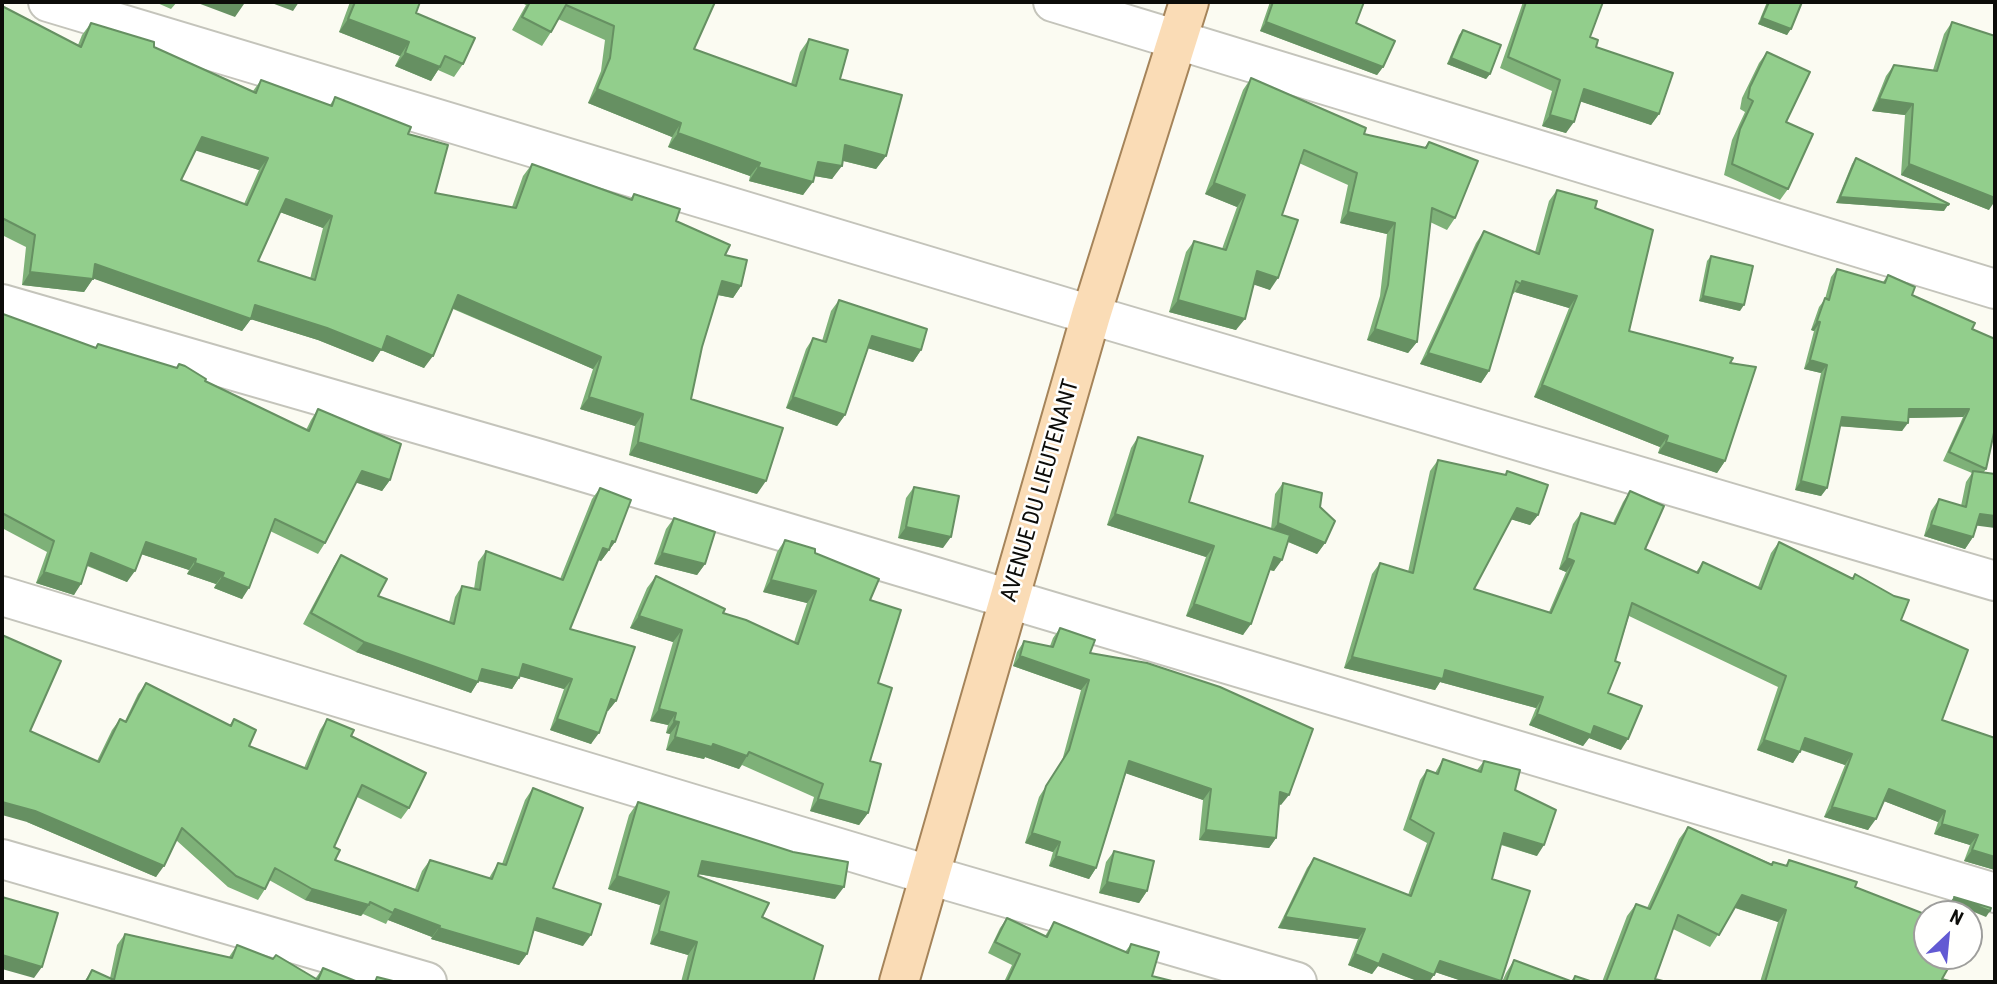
<!DOCTYPE html>
<style>
body{margin:0}
#map{position:relative;width:1997px;height:984px;overflow:hidden;background:#fbfbf2;font-family:"Roboto Condensed",sans-serif}
canvas{display:block}
.frame{position:absolute;inset:0;border:4px solid #0c0c09;pointer-events:none}
.north{position:absolute;left:1913px;top:900px;width:70px;height:70px;box-sizing:border-box;background:#fffffe;border:2px solid #9e9e9c;border-radius:50%;rotate:26deg;font-size:19px;font-weight:700;line-height:28px;text-align:center;color:#0c0c09}
.north::after{content:'';display:block;margin:auto;width:24px;height:32px;background:#625ad3;clip-path:polygon(50% 0,100% 100%,50% 72%,0 100%)}
</style>
<div id="map">
<canvas width="1997" height="984"></canvas>
<div class="frame"></div>
<div class="north">N</div>
</div>
<script>
const ctx = document.querySelector('canvas').getContext('2d');
ctx.lineJoin = 'round';
const toPath = rows => new Path2D(rows.map(r => 'M' + r).join(''));
function stroke(path, color, width, dash) { ctx.strokeStyle = color; ctx.lineWidth = width; ctx.lineCap = dash ? 'butt' : 'round'; ctx.setLineDash(dash || []); ctx.stroke(path); }
function fill(path, color) { ctx.fillStyle = color; ctx.fill(path, 'evenodd'); }
function label(font, color, halo, rows, align = 'center') {
  ctx.font = font + ' "Roboto Condensed",sans-serif'; ctx.lineWidth = 5; ctx.setLineDash([]); ctx.textBaseline = 'middle'; ctx.strokeStyle = halo; ctx.fillStyle = color; for (const [text, x, y, turn = 0] of rows) {
    ctx.save(); ctx.translate(x, y); ctx.rotate((+turn || 0) * Math.PI / 180); ctx.textAlign = isNaN(turn) ? turn : align; if (halo) ctx.strokeText(text, 0, 0); ctx.fillText(text, 0, 0); ctx.restore();
  }
}
const minor = toPath([
 [48,2,1091,315,1995,581],
 [1053,2,1995,289],
 [2,304,540,459,1995,893],
 [2,596,932,876,1297,982],
 [2,859,427,982]
]);
const major = toPath([
 [899,982,1091,315,1189,2]
]);
const wall = toPath([
 [155,2,177,2,171,9],
 [350,2,420,2,416,13,463,64,454,77,438,70,431,81,395,66,400,56,339,32],
 [520,2,715,2,694,49,791,84,800,52,809,39,840,79,886,156,876,169,843,161,832,179,814,176,803,195,749,181,750,176,668,147,672,137,588,103,601,71,605,40,558,19,551,32,542,46,512,30,526,5],
 [1270,2,1364,2,1356,23,1383,67,1377,75,1260,31],
 [1523,2,1603,2,1590,37,1596,47,1659,114,1651,125,1580,101,1566,133,1542,126,1552,91,1500,68],
 [1767,2,1802,2,1787,35,1758,24],
 [2,6,78,45,82,35,91,23,154,47,253,91,261,80,330,105,335,97,408,134,435,193,512,207,523,176,532,164,630,199,634,194,725,255,741,286,733,298,718,295,702,347,691,399,757,494,629,455,635,426,580,409,593,369,453,309,424,368,381,350,373,362,318,340,251,319,242,331,93,278,84,292,22,285,26,247,2,235],
 [196,150,259,170,244,204,181,180],
 [280,212,323,228,310,279,258,261],
 [1952,22,1989,210,1901,175,1905,115,1872,111,1886,76,1894,65,1933,70,1944,34],
 [1463,30,1490,74,1486,79,1447,64,1459,35],
 [1767,52,1788,189,1780,200,1724,175,1732,140,1745,112,1740,109,1742,98,1759,63],
 [1251,78,1364,134,1424,148,1429,142,1455,218,1447,230,1430,222,1417,342,1408,353,1367,340,1380,296,1387,234,1340,223,1348,185,1299,163,1282,215,1270,290,1254,284,1236,330,1169,312,1186,252,1194,241,1222,249,1237,207,1205,194,1243,90],
 [1856,158,1944,211,1836,203,1852,164],
 [1557,190,1595,208,1629,331,1730,363,1725,461,1717,473,1658,453,1660,447,1534,397,1569,308,1515,292,1512,295,1489,371,1481,383,1420,364,1476,243,1484,231,1535,252,1549,201],
 [1711,256,1740,311,1699,301,1707,261],
 [1837,269,1883,282,1888,275,1912,295,1972,329,1986,469,1984,472,1977,526,1973,537,1965,549,1924,536,1931,511,1939,499,1961,506,1966,482,1972,473,1943,461,1963,417,1908,418,1902,431,1840,426,1827,488,1821,496,1795,490,1821,373,1804,369,1814,331,1811,330,1819,307,1825,299,1831,277],
 [839,300,921,350,913,362,868,348,845,415,837,426,786,408,806,349,813,338,822,341,831,311],
 [2,315,95,348,98,344,205,381,306,430,311,420,318,409,390,480,382,491,356,482,325,543,318,554,270,531,242,599,214,588,216,584,187,574,189,570,141,554,127,582,87,566,74,595,36,583,47,552,2,528],
 [1138,437,1189,502,1271,529,1275,494,1283,483,1320,507,1325,543,1317,554,1288,542,1274,571,1270,570,1243,635,1186,616,1206,557,1107,525,1131,448],
 [1438,460,1505,475,1507,471,1538,515,1530,525,1511,519,1474,589,1549,612,1566,572,1559,569,1573,524,1581,513,1613,523,1623,502,1630,491,1645,549,1696,572,1703,562,1758,587,1771,553,1779,542,1852,578,1855,574,1901,620,1942,720,1995,738,1995,870,1964,861,1970,845,1934,834,1938,822,1884,801,1868,830,1824,817,1845,765,1801,750,1793,763,1757,750,1778,687,1629,616,1615,661,1608,693,1621,750,1589,738,1583,746,1529,725,1536,708,1440,682,1435,690,1344,668,1372,574,1380,563,1408,572,1430,471],
 [914,487,943,548,898,538,906,498],
 [600,488,615,542,601,561,598,560,570,629,616,701,608,711,607,711,591,744,550,730,564,689,520,676,512,689,478,681,471,693,356,652,303,624,334,566,341,555,378,596,449,622,455,597,462,586,474,589,478,562,486,551,560,579,592,499],
 [674,518,705,564,697,575,654,564,666,529],
 [785,540,815,553,870,600,878,683,870,761,868,813,859,825,810,811,814,797,742,765,739,769,705,757,704,759,666,750,670,734,666,733,668,725,650,721,673,642,630,628,647,588,656,576,723,613,794,642,807,603,763,592,777,552],
 [1060,628,1281,805,1279,804,1276,838,1269,848,1199,840,1203,800,1126,773,1096,868,1089,879,1049,866,1053,852,1025,843,1039,797,1062,761,1081,690,1013,666,1017,652,1024,641,1050,646,1053,638],
 [146,683,229,726,234,719,249,746,304,768,320,730,327,719,351,736,409,808,401,819,357,797,334,847,335,860,415,889,422,871,430,860,489,878,498,863,502,864,525,800,533,788,553,888,583,946,534,930,527,954,519,965,431,939,432,937,388,920,386,924,363,914,361,916,305,900,269,880,265,889,258,900,228,887,176,840,156,877,27,822,30,731,97,761,112,730,120,719,125,721,138,694],
 [1443,759,1477,770,1484,761,1515,790,1537,856,1501,845,1492,879,1500,982,1465,982,1435,972,1429,982,1420,982,1378,966,1372,974,1348,965,1358,939,1278,928,1307,868,1314,858,1408,895,1427,843,1403,830,1420,780,1427,770,1435,773],
 [638,802,835,899,698,874,698,876,762,917,813,982,681,982,688,955,650,944,660,905,608,889,629,815],
 [1688,827,1772,864,1773,862,1785,866,1789,860,1855,887,1942,979,1953,982,1760,982,1778,922,1735,908,1710,947,1673,929,1655,979,1667,982,1602,982,1627,916,1636,904,1647,908,1679,839],
 [1114,851,1147,891,1139,903,1099,893,1106,862],
 [1007,918,1045,936,1054,922,1125,952,1131,944,1152,976,1172,982,1004,982,1012,965,988,953,1000,928],
 [125,934,229,957,237,945,315,979,323,968,358,982,84,982,92,970,110,978,117,945],
 [1514,960,1571,981,1575,976,1593,982,1502,982,1506,973]
]);
const shadedWall = toPath([
 [195,2,238,2,244,4,235,17],
 [269,2,299,2,293,11],
 [1762,18,1791,29,1787,35,1758,24],
 [348,19,409,42,400,56,339,32],
 [1266,22,1383,67,1377,75,1260,31],
 [405,53,440,67,431,81,395,66],
 [1451,58,1490,74,1486,79,1447,64],
 [597,89,681,123,672,137,588,103],
 [1584,89,1659,114,1651,125,1576,100],
 [1879,99,1913,104,1905,115,1872,111],
 [1550,115,1574,122,1566,133,1542,126],
 [678,133,760,163,750,176,668,147],
 [202,137,268,158,259,170,194,150],
 [845,145,886,156,876,169,836,159],
 [818,162,842,166,832,179,809,175],
 [1909,164,1995,198,1995,201,1989,210,1901,175],
 [758,167,813,182,803,195,749,181],
 [1214,183,1245,195,1237,207,1205,194],
 [1840,197,1948,205,1944,211,1836,203],
 [286,199,332,216,323,228,277,211],
 [1348,212,1395,223,1387,234,1340,223],
 [95,264,255,305,387,336,433,356,424,368,381,350,373,362,318,340,250,319,251,319,242,331,86,276],
 [1257,271,1278,278,1270,290,1249,283],
 [30,272,93,279,84,292,22,285],
 [722,281,741,286,733,298,713,294],
 [1522,281,1577,296,1569,308,1515,292],
 [458,295,601,357,593,369,450,307],
 [1703,296,1744,305,1740,311,1699,301],
 [1178,300,1245,319,1236,330,1169,312],
 [1817,321,1820,322,1814,331,1811,330],
 [1375,329,1417,342,1408,353,1367,340],
 [872,336,921,350,913,362,864,347],
 [1428,353,1489,371,1481,383,1420,364],
 [1810,360,1827,365,1821,373,1804,369],
 [1542,385,1668,436,1660,447,1534,397],
 [589,397,643,414,635,426,580,409],
 [793,397,845,415,837,426,786,408],
 [1909,409,1969,409,1963,417,1903,418],
 [1842,417,1908,423,1902,431,1836,426],
 [638,442,766,481,757,494,629,455],
 [1666,442,1725,461,1717,473,1658,453],
 [362,471,390,480,382,491,354,482],
 [1801,481,1827,488,1821,496,1795,490],
 [1517,508,1538,515,1530,525,1510,519],
 [1115,514,1214,546,1206,557,1107,525],
 [1980,514,1995,516,1995,528,1972,525],
 [1278,523,1325,543,1317,554,1270,534],
 [1931,525,1973,537,1965,549,1924,536],
 [906,527,951,537,943,548,898,538],
 [612,541,615,542,601,561,595,558,603,548],
 [146,542,196,559,189,570,138,553],
 [91,553,135,571,127,582,84,564],
 [662,553,705,564,697,575,654,564],
 [1274,557,1282,560,1274,571,1266,569],
 [1567,558,1574,561,1566,572,1559,569],
 [195,563,224,573,216,584,187,574],
 [44,572,81,584,74,595,36,583],
 [222,577,249,588,242,599,214,588],
 [771,580,816,591,807,603,763,592],
 [1194,604,1251,624,1243,635,1186,616],
 [639,616,682,630,673,642,630,628],
 [364,642,478,682,471,693,356,652],
 [1020,656,1089,680,1081,690,1013,666],
 [1352,657,1445,670,1543,697,1536,708,1440,682,1435,690,1344,668],
 [523,664,572,679,564,689,515,675],
 [482,669,519,678,512,689,475,680],
 [611,699,616,701,608,711,603,710],
 [659,709,676,713,668,725,650,721],
 [1537,714,1594,726,1628,739,1621,750,1589,738,1583,746,1529,725],
 [557,719,599,733,591,744,550,730],
 [674,721,679,722,670,734,666,733],
 [675,737,713,744,747,756,739,769,705,757,704,759,666,750],
 [1805,738,1852,754,1845,765,1797,748],
 [1764,740,1800,752,1793,763,1757,750],
 [1129,761,1211,789,1203,800,1122,772],
 [1889,789,1945,811,1938,822,1881,800],
 [1280,792,1289,795,1281,805,1273,802],
 [818,799,868,813,859,825,810,811],
 [2,802,35,811,164,866,156,877,27,822,2,815],
 [1832,807,1876,819,1868,830,1824,817],
 [1942,824,1978,835,1970,845,1934,834],
 [1206,830,1276,838,1269,848,1199,840],
 [1032,833,1060,842,1053,852,1025,843],
 [1504,833,1544,845,1537,856,1497,843],
 [1972,850,1995,857,1995,870,1964,861],
 [1056,856,1096,868,1089,879,1049,866],
 [702,861,844,887,835,899,693,873],
 [617,876,669,892,660,905,608,889],
 [1107,882,1147,891,1139,903,1099,893],
 [312,889,369,905,361,916,305,900],
 [1742,895,1786,910,1778,922,1733,907],
 [1954,897,1990,911,1986,917,1950,902],
 [395,909,440,926,432,937,388,920],
 [1285,917,1365,929,1358,939,1278,928],
 [537,918,591,935,583,946,529,929],
 [439,928,527,954,519,965,431,939],
 [659,931,697,942,688,955,650,944],
 [1355,954,1383,954,1434,975,1429,982,1420,982,1378,966,1372,974,1348,965],
 [2,955,42,967,34,978,2,969],
 [1440,961,1501,981,1500,982,1465,982,1432,971]
]);
const building = toPath([
 [355,2,420,2,416,13,475,38,463,64,445,56,440,67,405,53,409,42,348,19,355,2],
 [530,2,715,2,694,49,796,86,809,39,848,50,840,79,902,95,886,156,845,145,842,166,818,162,813,182,758,167,760,163,678,133,681,123,597,89,610,58,614,26,566,5,551,32,522,17,530,2],
 [1273,2,1364,2,1356,23,1395,41,1383,67,1266,22,1273,2],
 [1526,2,1603,2,1590,37,1598,40,1596,47,1673,73,1659,114,1584,89,1574,122,1550,115,1560,80,1508,57,1526,2],
 [1769,2,1802,2,1791,29,1762,18,1769,2],
 [2,6,81,47,91,23,154,42,154,47,256,93,261,80,332,106,335,97,411,127,408,134,448,145,435,193,516,208,532,164,632,200,634,194,680,209,676,221,730,245,725,255,747,260,741,286,722,281,702,347,691,399,783,428,766,481,638,442,643,414,589,397,601,357,458,295,433,356,387,336,382,350,327,328,255,305,251,319,95,264,93,279,30,272,35,235,2,218,2,6],
 [202,137,268,158,247,205,181,180,202,137],
 [286,199,332,216,315,280,258,261,286,199],
 [1952,22,1995,36,1995,198,1909,164,1913,104,1879,99,1894,65,1937,71,1952,22],
 [1463,30,1501,45,1490,74,1451,58,1463,30],
 [1767,52,1810,72,1786,122,1813,134,1788,189,1732,164,1740,129,1753,101,1748,98,1750,87,1767,52],
 [1251,78,1366,128,1364,134,1426,148,1429,142,1478,161,1455,218,1432,208,1417,342,1375,329,1388,285,1395,223,1348,212,1357,173,1304,150,1282,215,1298,220,1278,278,1257,271,1245,319,1178,300,1194,241,1226,250,1245,195,1214,183,1251,78],
 [1856,158,1949,204,1948,205,1840,197,1856,158],
 [1557,190,1597,201,1595,208,1653,230,1629,331,1733,358,1730,363,1756,367,1725,461,1666,442,1668,436,1542,385,1577,296,1522,281,1521,284,1516,281,1489,371,1428,353,1484,231,1539,254,1557,190],
 [1711,256,1753,266,1744,305,1703,296,1711,256],
 [1837,269,1885,283,1888,275,1915,287,1912,295,1975,323,1972,329,1995,339,1995,428,1986,469,1949,452,1969,409,1909,409,1908,423,1842,417,1827,488,1801,481,1827,365,1810,360,1820,322,1817,321,1825,298,1829,300,1837,269],
 [839,300,927,329,921,350,872,336,845,415,793,397,813,338,826,342,839,300],
 [3,314,96,348,98,344,177,368,179,364,185,366,206,379,205,381,309,431,318,409,401,444,390,480,362,471,325,543,275,519,249,588,222,577,224,573,195,563,196,559,146,542,135,571,91,553,81,584,44,572,54,541,2,513,2,316,3,314],
 [1138,437,1203,456,1189,502,1290,535,1282,560,1274,557,1251,624,1194,604,1214,546,1115,514,1138,437],
 [1438,460,1506,475,1507,471,1548,485,1538,515,1517,508,1474,589,1551,613,1574,561,1567,558,1581,513,1615,524,1630,491,1664,506,1645,549,1698,573,1703,562,1761,589,1779,542,1853,579,1855,574,1894,596,1909,600,1901,620,1968,650,1942,720,1995,738,1995,857,1972,850,1978,835,1942,824,1945,811,1889,789,1876,819,1832,807,1852,754,1805,738,1800,752,1764,740,1786,676,1632,603,1615,661,1620,663,1608,693,1642,706,1628,739,1594,726,1591,735,1537,714,1543,697,1445,670,1443,679,1352,657,1380,563,1413,573,1438,460],
 [1973,471,1995,474,1995,516,1980,514,1973,537,1931,525,1939,499,1966,507,1973,471],
 [1283,483,1322,493,1320,507,1335,521,1325,543,1278,523,1283,483],
 [914,487,959,496,951,537,906,527,914,487],
 [600,488,631,500,615,542,612,541,609,550,603,548,570,629,635,647,616,701,611,699,599,733,557,719,572,679,523,664,519,678,482,669,478,682,364,642,311,613,341,555,387,579,378,596,454,624,462,586,480,590,486,551,563,580,600,488],
 [674,518,715,532,705,564,662,553,674,518],
 [785,540,815,549,815,553,879,579,870,600,901,610,878,683,892,688,870,761,881,764,868,813,818,799,823,784,749,752,747,756,713,744,712,747,675,737,679,722,674,721,676,713,659,709,682,630,639,616,656,576,725,609,723,613,746,620,798,644,816,591,771,580,785,540],
 [1060,628,1095,640,1090,653,1147,663,1220,687,1313,729,1289,795,1280,792,1276,838,1206,830,1211,789,1129,761,1096,868,1056,856,1060,842,1032,833,1046,786,1069,750,1089,680,1020,656,1024,641,1053,647,1060,628],
 [2,635,61,661,30,731,99,762,120,719,126,722,146,683,231,726,234,719,256,730,249,746,307,769,327,719,354,730,351,736,426,773,409,808,362,785,334,847,340,850,335,860,418,891,430,860,492,879,498,863,506,865,533,788,583,808,553,888,601,904,591,935,537,918,527,954,439,928,440,926,395,909,393,913,370,902,369,905,312,889,275,868,265,889,236,876,182,828,164,866,35,811,2,802,2,635],
 [1443,759,1481,772,1484,761,1520,770,1515,790,1556,810,1544,845,1504,833,1492,879,1530,891,1501,981,1440,961,1434,975,1383,954,1379,964,1355,954,1365,929,1285,917,1314,858,1411,896,1434,833,1410,819,1427,770,1438,774,1443,759],
 [638,802,793,852,848,862,844,887,702,861,698,876,769,903,762,917,823,946,813,982,687,982,697,942,659,931,669,892,617,876,638,802],
 [1688,827,1772,865,1773,862,1787,866,1789,860,1857,882,1855,887,1927,915,1927,956,1955,956,1942,979,1953,982,1765,982,1786,910,1742,895,1719,935,1678,915,1655,979,1667,982,1606,982,1636,904,1650,909,1688,827],
 [1114,851,1154,861,1147,891,1107,882,1114,851],
 [2,897,58,913,42,967,2,955,2,897],
 [1954,897,1991,908,1990,911,1954,897],
 [1007,918,1047,937,1054,922,1128,953,1131,944,1159,952,1152,976,1172,981,1172,982,1007,982,1020,954,995,942,1007,918],
 [125,934,232,958,237,945,273,959,276,955,318,980,323,968,358,982,86,982,92,970,114,980,125,934],
 [1514,960,1573,982,1575,976,1593,982,1506,982,1514,960],
 [377,977,397,982,375,982,377,977]
]);
const streetNames = [
 ["AVENUE DU LIEUTENANT",1041,491,-74]
];
stroke(minor, '#c4c4bb', 42);
stroke(major, '#a5845a', 42);
stroke(minor, '#fff', 38);
stroke(major, '#fadcb6', 38);
fill(wall, '#7eb178');
fill(shadedWall, '#669062');
fill(building, '#92ce8c');
stroke(building, '#669062', 2);
label('23px', '#0c0c09', '#fffffe', streetNames);
</script>
